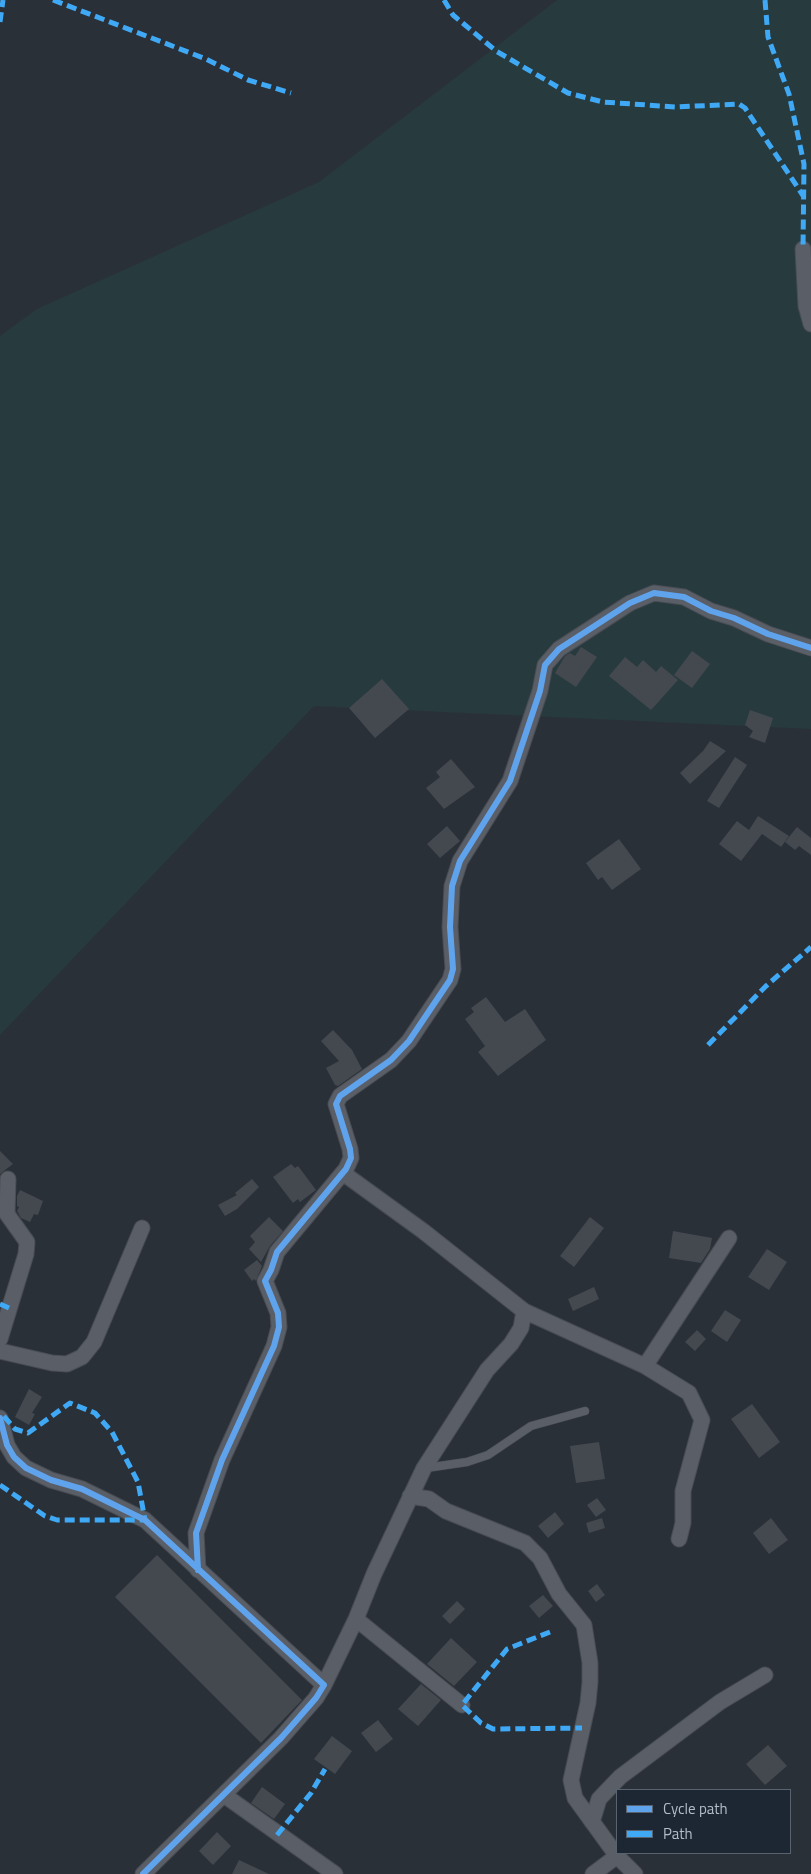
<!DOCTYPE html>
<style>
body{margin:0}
#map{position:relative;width:811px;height:1874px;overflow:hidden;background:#2a3038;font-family:"Titillium Web",sans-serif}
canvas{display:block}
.legend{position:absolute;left:616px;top:1789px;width:175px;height:65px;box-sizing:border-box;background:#1d2633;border:1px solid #59626f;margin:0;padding:6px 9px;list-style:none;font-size:15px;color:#b4bcc9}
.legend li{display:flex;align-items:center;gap:10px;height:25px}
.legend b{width:25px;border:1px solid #59626f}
</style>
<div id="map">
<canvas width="811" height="1874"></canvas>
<ul class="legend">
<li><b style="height:6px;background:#60a3ed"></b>Cycle path</li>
<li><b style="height:6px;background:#3fa9f5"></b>Path</li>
</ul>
</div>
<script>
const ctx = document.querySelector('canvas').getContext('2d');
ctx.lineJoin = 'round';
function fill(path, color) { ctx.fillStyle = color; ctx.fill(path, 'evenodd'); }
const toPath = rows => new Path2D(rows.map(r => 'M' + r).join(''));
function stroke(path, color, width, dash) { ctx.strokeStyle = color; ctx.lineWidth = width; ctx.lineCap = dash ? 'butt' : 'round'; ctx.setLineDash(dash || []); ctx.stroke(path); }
const green = toPath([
 [557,0,811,0,811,729,314,706,0,1035,0,336,37,309,319,182]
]);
const building = toPath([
 [581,647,597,657,576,687,555,673,565,656,570,653,575,656],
 [692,651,710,664,692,688,674,675],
 [625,657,637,667,643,660,656,672,661,666,678,680,651,710,609,676],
 [382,679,409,709,375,738,349,708],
 [750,710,773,718,765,743,749,737,753,731,745,725],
 [710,741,726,751,690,784,680,773,703,751],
 [735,757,747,765,719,808,707,801],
 [451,759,475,787,444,809,426,788,440,777,436,772],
 [758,816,789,836,781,847,762,834,741,861,719,844,737,821,749,830],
 [447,826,460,841,440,858,427,844],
 [797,827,811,838,811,855,799,846,795,850,785,842],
 [619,839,641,869,612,890,602,877,598,880,586,863],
 [486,997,505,1022,525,1009,546,1040,498,1076,478,1052,485,1046,465,1019,474,1012,471,1008],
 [333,1030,352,1050,362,1069,338,1086,335,1085,326,1068,339,1061,321,1041],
 [0,1151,13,1164,0,1174],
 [291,1164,295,1168,298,1166,316,1190,300,1202,298,1199,293,1203,273,1177],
 [252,1179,259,1187,237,1209,225,1216,218,1205,237,1195,235,1193],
 [20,1190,43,1201,38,1215,34,1214,30,1222,21,1218,17,1211,19,1207,17,1206,17,1196],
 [269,1217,283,1231,270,1246,261,1262,249,1249,255,1242,250,1236],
 [590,1217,604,1228,574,1267,560,1256],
 [673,1231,712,1238,710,1249,701,1263,669,1258],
 [767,1249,787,1262,769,1290,748,1277],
 [257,1260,262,1266,256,1281,254,1279,252,1281,244,1270],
 [594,1287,599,1299,573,1311,568,1299],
 [725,1310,741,1320,727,1342,711,1331],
 [697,1330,706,1339,695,1351,685,1342],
 [29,1389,42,1397,32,1413,35,1414,29,1425,15,1417],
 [752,1404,780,1442,759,1458,731,1419],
 [599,1442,605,1479,576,1483,570,1446],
 [597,1498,606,1510,596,1517,587,1505],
 [555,1512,564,1524,548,1538,538,1526],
 [602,1518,605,1528,589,1533,586,1523],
 [771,1518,788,1540,769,1554,753,1533],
 [157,1555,302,1700,261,1743,115,1597],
 [597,1584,605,1595,596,1602,588,1591],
 [543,1595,553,1606,539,1618,529,1606],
 [457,1601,465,1609,450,1624,442,1616],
 [451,1638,477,1662,454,1686,427,1664],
 [421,1684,441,1700,418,1726,398,1709],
 [378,1720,393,1739,376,1752,361,1733],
 [332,1736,352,1751,335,1774,314,1759],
 [768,1745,787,1766,765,1785,746,1764],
 [262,1787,285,1804,274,1819,251,1803],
 [217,1832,231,1846,213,1865,199,1851],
 [239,1860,269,1874,232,1874]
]);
const service = toPath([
 [426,1468,467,1462,488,1455,531,1426,585,1411]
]);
const minor = toPath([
 [803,249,806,306,811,324],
 [524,1311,645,1366,689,1393,702,1420,683,1491,683,1523,679,1539],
 [0,1339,26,1254,27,1242,7,1214,8,1179],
 [0,1351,52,1363,67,1364,82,1357,94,1342,142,1228],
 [645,1366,729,1238],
 [0,1418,7,1445,14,1457,26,1468,51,1480,82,1489,145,1520,324,1685,316,1698,281,1738,143,1874],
 [410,1496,429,1499,446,1511,525,1543,540,1558,559,1594,584,1625,590,1663,590,1682,588,1703,571,1780,575,1798,617,1856,635,1874],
 [198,1570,196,1533,222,1460,274,1346,279,1327,278,1313,265,1281,271,1270,277,1252,346,1169,351,1158,350,1149,336,1104,340,1096,391,1060,409,1041,450,980,453,969,450,927,452,886,460,861,510,781,540,691,545,665,559,649,630,603,654,593,684,597,711,611,734,618,768,634,811,648],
 [356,1619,462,1705],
 [324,1685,356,1619,374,1574,424,1468,487,1370,511,1344,521,1328,524,1311,423,1231,343,1173],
 [224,1795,335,1874],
 [592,1822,599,1799,620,1777,720,1702,765,1675],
 [593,1874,617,1856]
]);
const quiet = toPath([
 [53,0,206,59,248,80,291,93],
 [444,0,453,15,496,51,568,93,603,102,676,107,739,104,745,108,804,197],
 [765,0,768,37,789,94,804,164,803,249],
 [0,22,3,0],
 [708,1045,766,986,811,947],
 [0,1304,9,1308],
 [0,1485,45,1516,57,1520,145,1520,138,1482,112,1432,95,1413,70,1403,28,1433,15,1429,2,1414],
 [550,1632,507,1649,462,1705,481,1723,493,1729,582,1728],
 [277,1835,311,1793,325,1769]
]);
const cycleway = toPath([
 [0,1418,7,1445,14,1457,26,1468,51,1480,82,1489,145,1520,324,1685,316,1698,281,1738,143,1874],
 [198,1570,196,1533,222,1460,274,1346,279,1327,278,1313,265,1281,271,1270,277,1252,346,1169,351,1158,350,1149,336,1104,340,1096,391,1060,409,1041,450,980,453,969,450,927,452,886,460,861,510,781,540,691,545,665,559,649,630,603,654,593,684,597,711,611,734,618,768,634,811,648]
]);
fill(green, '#273a3e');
fill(building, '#444950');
stroke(service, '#484c53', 9);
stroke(minor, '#484c53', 17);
stroke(service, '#5a5e66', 8);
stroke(minor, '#5a5e66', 15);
stroke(quiet, '#3fa9f5', 5, [10, 5]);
stroke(cycleway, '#60a3ed', 6);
</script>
